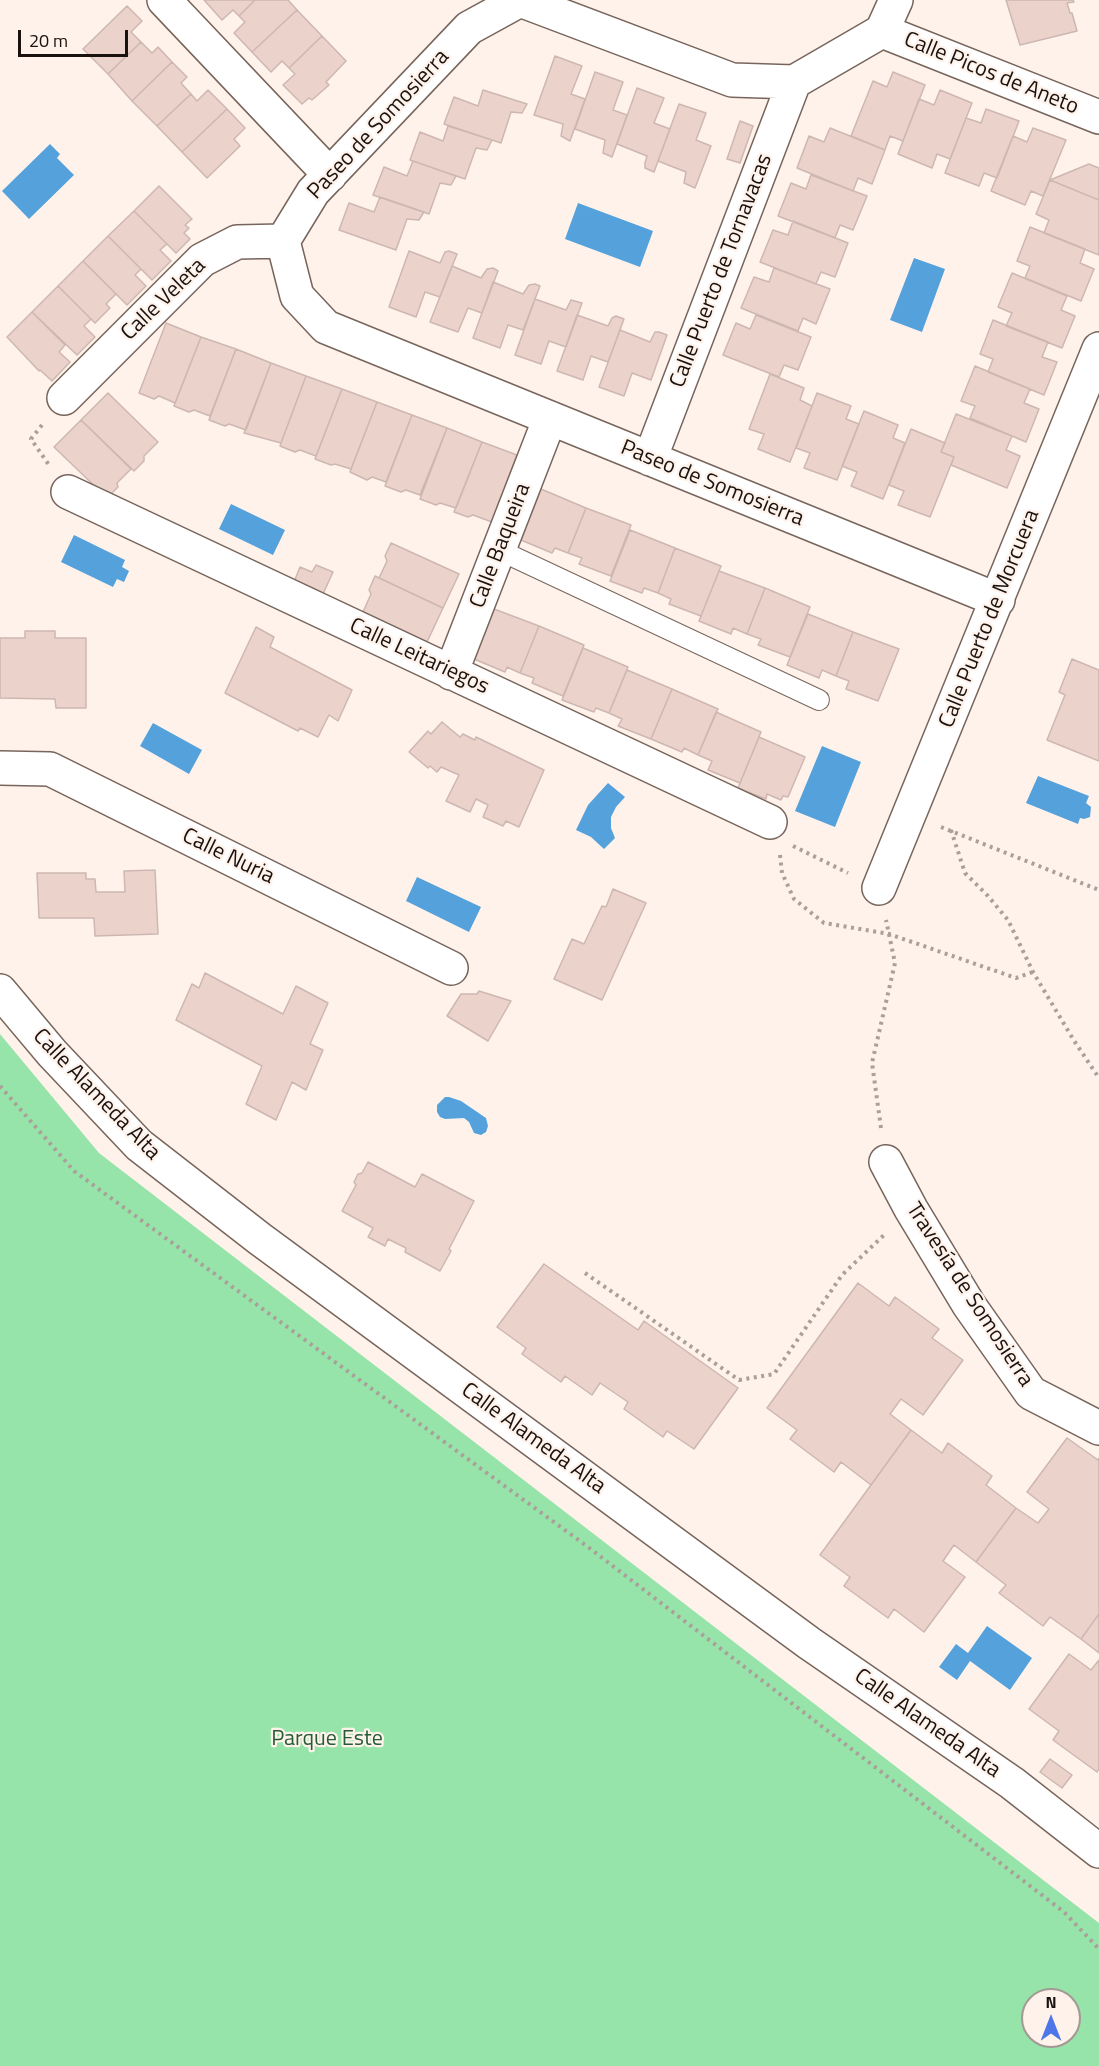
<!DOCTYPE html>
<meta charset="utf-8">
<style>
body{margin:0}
#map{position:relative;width:1099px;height:2066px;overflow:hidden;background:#fff2eb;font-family:"Titillium Web",sans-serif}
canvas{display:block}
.north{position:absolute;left:1021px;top:1988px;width:60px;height:60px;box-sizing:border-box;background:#fff2eb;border:2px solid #a39893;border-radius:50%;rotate:0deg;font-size:16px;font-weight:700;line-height:24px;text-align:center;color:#19120e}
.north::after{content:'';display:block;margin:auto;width:21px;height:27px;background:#4d76e9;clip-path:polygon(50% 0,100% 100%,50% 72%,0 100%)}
.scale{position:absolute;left:18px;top:30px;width:110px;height:27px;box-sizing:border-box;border:3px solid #19120e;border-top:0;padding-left:8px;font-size:18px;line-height:21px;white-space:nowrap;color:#19120e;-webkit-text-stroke:4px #fff2eb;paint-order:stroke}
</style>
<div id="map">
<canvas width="1099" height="2066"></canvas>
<div class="north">N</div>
<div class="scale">20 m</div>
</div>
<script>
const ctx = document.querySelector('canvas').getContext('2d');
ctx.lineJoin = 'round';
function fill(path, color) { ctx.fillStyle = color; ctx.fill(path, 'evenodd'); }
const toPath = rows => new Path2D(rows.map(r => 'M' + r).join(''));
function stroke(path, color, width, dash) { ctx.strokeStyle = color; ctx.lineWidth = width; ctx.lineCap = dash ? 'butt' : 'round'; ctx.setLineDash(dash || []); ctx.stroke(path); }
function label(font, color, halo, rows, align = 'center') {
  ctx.font = font + ' "Titillium Web",sans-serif'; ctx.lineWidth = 4.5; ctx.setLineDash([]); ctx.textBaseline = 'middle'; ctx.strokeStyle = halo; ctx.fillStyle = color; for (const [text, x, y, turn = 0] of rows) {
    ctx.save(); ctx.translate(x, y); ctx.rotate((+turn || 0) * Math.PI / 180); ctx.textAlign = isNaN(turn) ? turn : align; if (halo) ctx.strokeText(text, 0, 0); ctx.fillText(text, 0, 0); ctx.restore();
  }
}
const green = toPath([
 [0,1034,99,1153,1099,1923,1099,2066,0,2066],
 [1033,2000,1069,2000,1069,2036,1033,2036]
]);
const water = toPath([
 [50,144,60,154,57,158,74,175,29,219,2,191],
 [578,203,653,231,640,267,565,239],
 [914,258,945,269,922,332,890,320],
 [231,504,285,530,273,555,219,529],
 [74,535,125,560,122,567,129,571,124,582,117,579,113,587,61,562],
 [153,723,202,750,189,774,140,746],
 [822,746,861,762,835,827,795,811],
 [1038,776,1089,796,1086,803,1091,807,1090,817,1084,819,1080,818,1078,824,1026,803],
 [608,783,625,797,616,807,611,817,611,828,615,838,604,849,591,837,576,830,588,805],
 [417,877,481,907,469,932,406,901],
 [445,1097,449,1097,461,1101,486,1118,488,1126,486,1132,481,1135,474,1133,469,1122,464,1118,445,1119,440,1117,437,1112,437,1105],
 [987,1626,1032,1658,1010,1690,970,1661,957,1680,939,1667,956,1644,968,1653]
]);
const building = toPath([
 [204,0,255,0,239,16,233,10,222,20,204,0],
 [255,0,288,0,297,10,252,52,234,33,245,22,239,16,255,0],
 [1006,0,1073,0,1074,2,1067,3,1070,13,1072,13,1077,31,1020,45,1006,0],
 [127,6,142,21,131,32,141,42,108,74,83,49,127,6],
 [297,10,322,36,289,68,282,61,271,72,252,52,297,10],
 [322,36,346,61,326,82,329,85,312,100,309,98,302,104,283,85,295,74,289,68,322,36],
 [141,42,152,53,158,47,172,62,132,101,108,74,141,42],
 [555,56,582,66,571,94,585,99,570,141,561,136,563,124,534,115,555,56],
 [172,62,187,77,181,83,191,94,157,126,132,101,172,62],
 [595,72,623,82,613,110,627,115,612,157,603,153,605,140,575,129,595,72],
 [893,72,925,85,903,141,890,136,885,150,851,136,873,81,887,87,893,72],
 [637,88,664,98,654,123,670,129,654,172,645,168,645,163,647,156,617,144,637,88],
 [208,90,227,109,182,152,157,126,191,94,197,101,208,90],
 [483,90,527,104,522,113,511,112,501,143,444,124,454,97,478,106,483,90],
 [940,90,972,103,950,159,937,154,932,168,898,154,919,99,934,105,940,90],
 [679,104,706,113,696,140,711,146,695,188,684,183,686,172,658,161,679,104],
 [227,109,245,128,234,139,240,146,207,178,182,152,227,109],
 [986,109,1019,121,997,178,984,173,979,186,945,173,966,118,981,123,986,109],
 [740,121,753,126,740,163,727,159,740,121],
 [448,126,492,140,487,150,476,148,465,179,410,160,420,132,443,141,448,126],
 [830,128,885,150,872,184,858,178,853,191,797,168,809,136,824,142,830,128],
 [1033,128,1066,140,1043,196,1031,191,1025,205,991,191,1013,136,1027,142,1033,128],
 [413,161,456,176,451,185,440,183,429,214,373,195,384,167,407,176,413,161],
 [1089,164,1099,168,1099,200,1050,180,1089,164],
 [811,175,867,196,853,230,840,225,835,238,778,216,791,183,806,189,811,175],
 [1050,180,1099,200,1099,255,1044,233,1049,220,1036,214,1050,180],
 [159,186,192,219,185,225,189,228,184,233,190,239,176,253,134,211,159,186],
 [380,197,424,212,419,220,407,219,396,250,339,230,349,203,374,212,380,197],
 [134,211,167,244,160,250,171,261,152,280,108,236,134,211],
 [793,221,848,243,835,277,821,272,816,284,760,262,773,230,788,235,793,221],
 [1030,227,1085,249,1080,263,1094,269,1081,301,1025,278,1030,266,1017,261,1030,227],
 [108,236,141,269,135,275,146,286,127,305,83,261,108,236],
 [409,251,440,263,445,252,449,251,457,254,440,297,425,292,416,317,389,307,409,251],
 [83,261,116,294,106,304,110,308,95,323,58,286,83,261],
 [452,266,481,278,487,269,493,268,498,271,482,313,468,308,458,332,430,322,452,266],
 [774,268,830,289,816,324,803,318,798,331,741,308,754,277,769,282,774,268],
 [1012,273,1067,296,1061,310,1075,316,1062,348,1006,326,1012,313,998,307,1012,273],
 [493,282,523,294,529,285,535,284,540,286,523,330,508,325,500,348,473,338,493,282],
 [58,286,91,319,84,326,95,337,77,355,32,312,58,286],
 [535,299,566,310,571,300,582,303,566,347,549,341,541,364,515,355,535,299],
 [32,312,65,345,59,352,70,362,52,381,40,370,39,371,7,337,32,312],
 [577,315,608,326,612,318,616,316,624,319,608,362,591,356,583,380,557,371,577,315],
 [756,315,811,337,798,370,784,365,779,377,723,355,736,323,750,329,756,315],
 [993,320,1048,342,1042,357,1057,362,1044,395,988,372,993,359,980,354,993,320],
 [166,323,201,337,175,403,159,396,154,399,139,393,166,323],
 [620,330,650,342,655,332,659,332,667,335,651,380,632,373,624,396,599,387,620,330],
 [201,337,236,349,210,416,194,410,189,412,174,406,201,337],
 [236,349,271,363,246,430,229,424,225,426,209,420,236,349],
 [271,363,306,376,281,443,244,433,271,363],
 [975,366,1030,389,1024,403,1039,409,1026,442,970,418,975,406,961,401,975,366],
 [770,374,804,388,800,400,812,406,790,462,758,449,764,434,749,429,770,374],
 [306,376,342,389,316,456,300,450,295,452,280,446,306,376],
 [342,389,377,402,351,469,335,464,331,465,315,459,342,389],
 [108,393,158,442,144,456,144,461,134,471,81,420,108,393],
 [817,393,851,406,846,419,859,424,837,480,804,468,810,453,796,448,817,393],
 [377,402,412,415,386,482,372,477,367,480,350,472,377,402],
 [864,411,898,425,893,438,905,443,883,499,851,486,857,472,842,466,864,411],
 [956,414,1012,436,1006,450,1020,456,1007,488,951,465,954,457,941,452,956,414],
 [412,415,447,428,420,495,406,490,401,492,385,486,412,415],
 [81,420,131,469,117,483,118,487,107,498,54,447,81,420],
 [447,428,482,442,456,508,440,503,436,505,420,499,447,428],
 [911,429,945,443,941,452,954,457,930,517,898,505,904,491,889,485,911,429],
 [482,442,517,455,492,522,473,515,468,517,454,512,482,442],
 [541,489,586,508,568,553,555,548,552,553,521,540,541,489],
 [586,508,631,525,611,576,579,564,582,558,568,553,586,508],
 [630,530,675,548,658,593,644,588,642,593,610,581,630,530],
 [391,543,459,574,443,608,379,578,387,561,385,556,391,543],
 [675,548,721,566,701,616,669,604,671,599,658,593,675,548],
 [316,565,333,572,323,594,294,582,300,567,312,572,316,565],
 [719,571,765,588,747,634,733,628,731,634,699,621,719,571],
 [375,576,443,608,427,642,363,612,371,594,369,590,375,576],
 [765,588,810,607,790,657,758,645,761,639,747,634,765,588],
 [494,609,539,626,520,673,507,667,505,672,474,659,494,609],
 [808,614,853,632,836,676,822,670,819,678,787,665,808,614],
 [539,626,584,645,563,696,532,683,534,678,520,673,539,626],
 [256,627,274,637,270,647,352,690,338,721,329,715,318,737,300,728,298,731,225,693,256,627],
 [25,631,55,631,55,638,86,638,86,708,56,708,55,699,0,698,0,638,25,638,25,631],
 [853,632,899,649,878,701,846,689,849,681,836,676,853,632],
 [583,648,628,667,609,713,596,708,594,712,562,700,583,648],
 [1072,659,1099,670,1099,761,1047,740,1065,695,1059,692,1072,659],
 [627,670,672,689,651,739,618,726,622,719,609,713,627,670],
 [672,689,718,709,698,755,684,748,682,752,651,739,672,689],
 [716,712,761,732,740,783,708,770,712,761,698,755,716,712],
 [442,722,460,737,463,734,475,740,476,737,544,770,519,827,506,821,503,826,483,817,488,805,476,799,470,812,446,801,459,775,441,767,437,772,430,766,428,768,409,752,428,731,431,734,442,722],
 [759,737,805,757,788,797,783,796,781,800,767,794,766,799,738,788,759,737],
 [155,870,158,934,95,936,94,918,39,918,37,873,86,873,86,879,95,879,96,892,125,892,124,871,155,870],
 [613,889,646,903,602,1000,554,979,572,939,584,944,602,906,606,907,613,889],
 [205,973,283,1014,296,986,328,1003,310,1044,323,1050,306,1090,292,1082,276,1120,246,1104,262,1066,176,1020,192,984,199,988,205,973],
 [479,991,511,1001,488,1041,447,1016,461,994,477,994,479,991],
 [368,1162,415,1187,422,1174,474,1201,449,1249,451,1251,440,1271,405,1252,406,1248,388,1239,385,1246,368,1237,373,1228,342,1211,356,1185,354,1182,358,1174,362,1173,368,1162],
 [544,1264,638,1330,644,1321,738,1388,694,1449,667,1431,663,1437,624,1409,628,1402,600,1383,592,1395,565,1376,561,1382,522,1354,526,1348,497,1327,544,1264],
 [858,1283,889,1306,895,1297,939,1329,932,1338,963,1360,923,1415,901,1399,890,1414,911,1430,871,1485,841,1462,834,1472,790,1439,797,1430,767,1408,858,1283],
 [911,1430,942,1453,948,1443,992,1476,986,1485,1016,1508,976,1562,954,1545,943,1561,965,1577,924,1632,894,1609,888,1618,844,1586,850,1577,820,1555,911,1430],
 [1067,1438,1098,1460,1099,1458,1099,1614,1081,1639,1050,1617,1043,1626,999,1593,1006,1585,976,1562,1016,1508,1038,1523,1049,1509,1027,1492,1067,1438],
 [1099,1614,1099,1653,1081,1639,1099,1614],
 [1069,1654,1091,1670,1099,1660,1099,1769,1097,1772,1053,1740,1059,1731,1029,1709,1069,1654],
 [1050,1759,1072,1775,1062,1788,1040,1772,1050,1759]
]);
const path = toPath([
 [42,425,31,439,49,465],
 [941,827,1099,890],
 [951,830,965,873,988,896,1008,920,1033,972,1073,1039,1099,1078],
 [793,846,848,873],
 [780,855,782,873,794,899,824,923,889,934,1016,978,1033,972],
 [0,1086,74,1171,588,1547,1064,1912,1099,1949],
 [881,1128,872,1063,895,963,886,920],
 [585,1273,739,1380,774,1374,842,1275,884,1235]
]);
const service = toPath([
 [499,550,819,700]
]);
const minor = toPath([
 [164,0,330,175],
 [896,0,882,31,794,82,732,80,520,0,469,28,313,192,283,241,297,296,326,327,998,600],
 [882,31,1099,117],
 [64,398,202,260,237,242,283,241],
 [650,459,794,82],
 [68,492,770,822],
 [451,673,550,418],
 [0,768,50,769,451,968],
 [879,888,1099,349],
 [0,991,52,1053,139,1145,260,1239,809,1643,1012,1783,1099,1851],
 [886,1162,911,1209,969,1305,1031,1393,1099,1428]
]);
const streetNames = [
 ["Calle Picos de Aneto",991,74,22],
 ["Paseo de Somosierra",379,125,-47],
 ["Calle Puerto de Tornavacas",722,271,-69],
 ["Calle Veleta",164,300,-44],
 ["Paseo de Somosierra",712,484,22],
 ["Calle Baqueira",501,546,-69],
 ["Calle Puerto de Morcuera",990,619,-68],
 ["Calle Leitariegos",419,657,25],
 ["Calle Nuria",228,857,26],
 ["Calle Alameda Alta",96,1095,46],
 ["Travesía de Somosierra",969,1295,57],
 ["Calle Alameda Alta",533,1439,36],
 ["Calle Alameda Alta",927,1724,35]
];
const parkNames = [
 ["Parque Este",327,1740]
];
fill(green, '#97e4aa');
fill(water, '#54a1db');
fill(building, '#ebd3cc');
stroke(building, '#ceb7b1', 1.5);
stroke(service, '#77655b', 22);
stroke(minor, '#77655b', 36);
stroke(path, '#aa9f99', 4, [3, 4.5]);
stroke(service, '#fff', 20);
stroke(minor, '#fff', 33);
label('22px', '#19120e', '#fff2eb', streetNames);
label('22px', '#245c35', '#fff2eb', parkNames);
</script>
